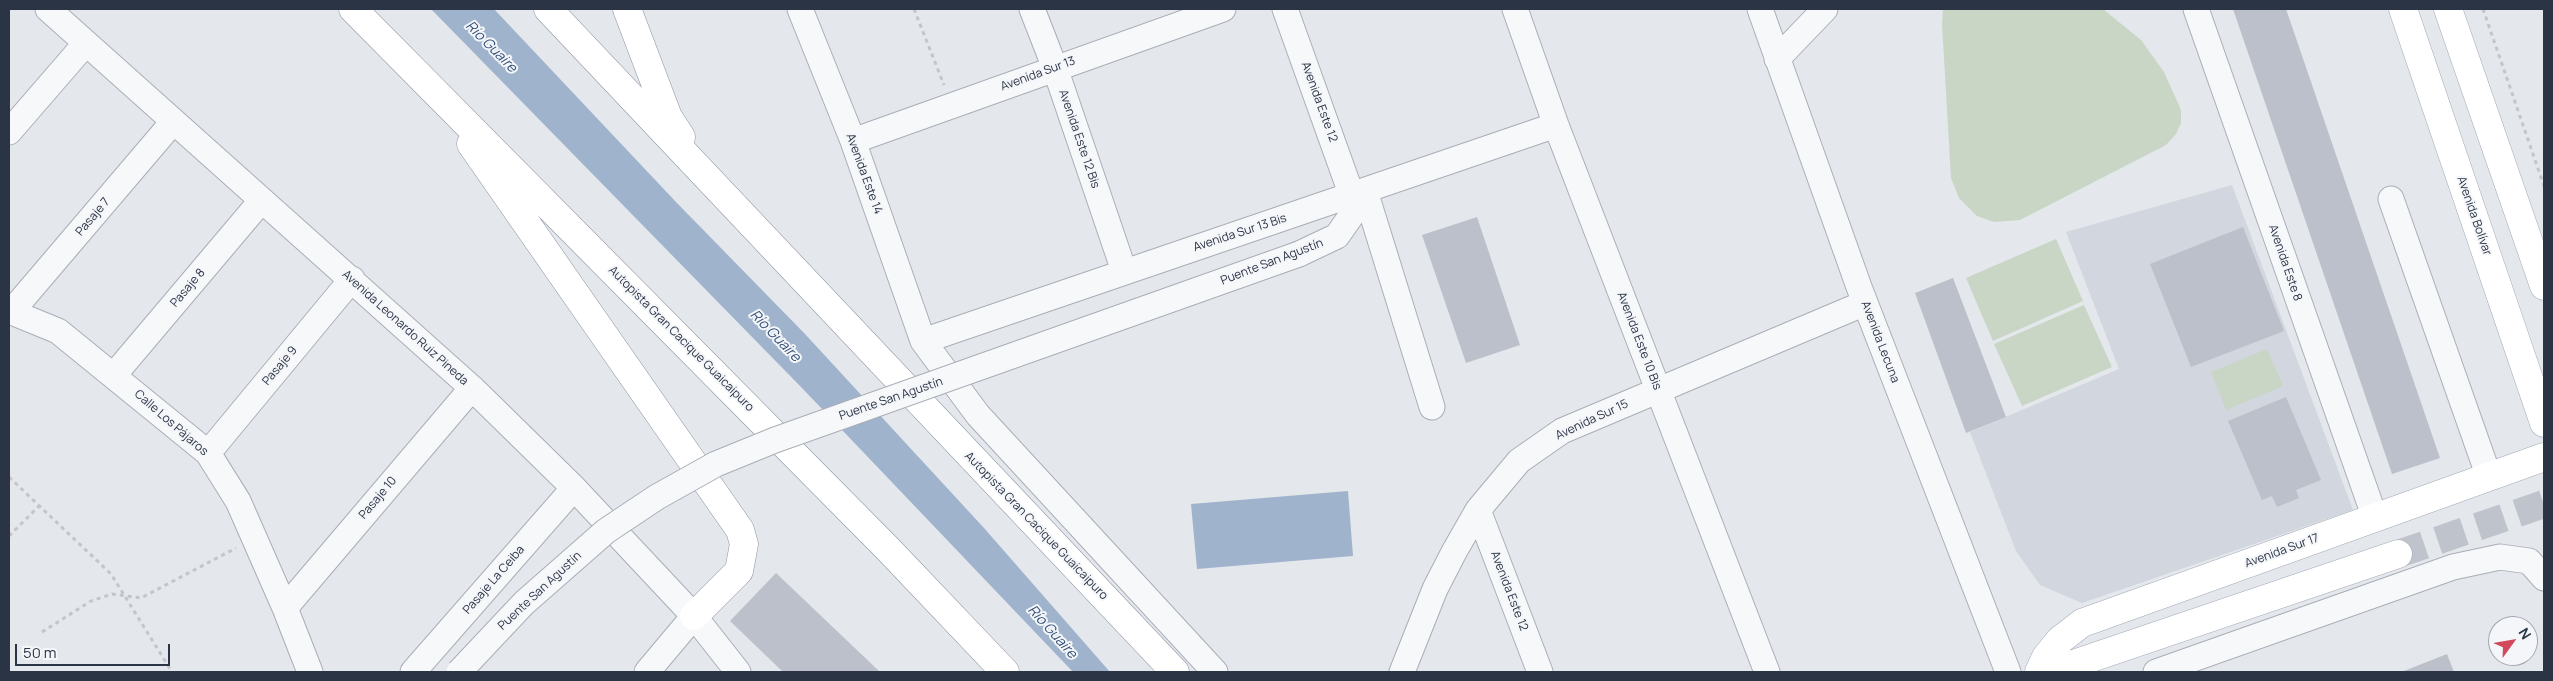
<!DOCTYPE html>
<meta charset="utf-8">
<style>
body{margin:0}
#map{position:relative;width:2553px;height:681px;overflow:hidden;background:#e4e7ec;font-family:Manrope,sans-serif}
canvas{display:block}
.frame{position:absolute;inset:0;border:10px solid #2b3445;pointer-events:none}
.north{position:absolute;left:2488px;top:616px;width:50px;height:50px;box-sizing:border-box;background:#f4f6f9;border:1px solid #a4a8b1;border-radius:50%;rotate:58deg;font-size:14px;font-weight:700;line-height:20px;text-align:center;color:#2b3445}
.north::after{content:'';display:block;margin:auto;width:18px;height:22px;background:#d1495b;clip-path:polygon(50% 0,100% 100%,50% 72%,0 100%)}
.scale{position:absolute;left:15px;top:644px;width:155px;height:22px;box-sizing:border-box;border:2px solid #2b3445;border-top:0;padding-left:6px;font-size:15px;line-height:18px;white-space:nowrap;color:#2b3445;-webkit-text-stroke:4px #f4f6f9;paint-order:stroke}
</style>
<div id="map">
<canvas width="2553" height="681"></canvas>
<div class="frame"></div>
<div class="north">N</div>
<div class="scale">50 m</div>
</div>
<script>
const ctx = document.querySelector('canvas').getContext('2d');
ctx.lineJoin = 'round';
function fill(path, color) { ctx.fillStyle = color; ctx.fill(path, 'evenodd'); }
const toPath = rows => new Path2D(rows.map(r => 'M' + r).join(''));
function stroke(path, color, width, dash) { ctx.strokeStyle = color; ctx.lineWidth = width; ctx.lineCap = dash ? 'butt' : 'round'; ctx.setLineDash(dash || []); ctx.stroke(path); }
function label(font, color, halo, rows, align = 'center') {
  ctx.font = font + ' Manrope,sans-serif'; ctx.lineWidth = 4; ctx.setLineDash([]); ctx.textBaseline = 'middle'; ctx.strokeStyle = halo; ctx.fillStyle = color; for (const [text, x, y, turn = 0] of rows) {
    ctx.save(); ctx.translate(x, y); ctx.rotate((+turn || 0) * Math.PI / 180); ctx.textAlign = isNaN(turn) ? turn : align; if (halo) ctx.strokeText(text, 0, 0); ctx.fillText(text, 0, 0); ctx.restore();
  }
}
const built = toPath([
 [2232,185,2353,510,2082,603,2040,585,2016,551,1970,432,2119,369,2066,232]
]);
const green = toPath([
 [1943,9,2103,9,2141,40,2164,72,2181,110,2181,123,2176,134,2166,145,2020,220,1994,222,1977,216,1959,198,1951,178,1942,24],
 [2056,239,2083,301,1993,341,1966,278],
 [2084,305,2112,367,2022,406,1994,344],
 [2267,349,2283,386,2226,410,2211,372]
]);
const water = toPath([
 [431,9,494,9,676,202,805,334,984,528,1110,672,1073,672,802,388],
 [1348,491,1353,556,1197,569,1191,504]
]);
const building = toPath([
 [2233,9,2286,9,2440,458,2392,474],
 [1477,217,1520,345,1466,363,1422,235],
 [2243,227,2284,331,2191,367,2150,264],
 [1953,278,2006,417,1966,433,1915,293],
 [2286,397,2321,480,2296,490,2299,498,2277,507,2272,496,2262,500,2228,421],
 [776,573,880,672,783,672,730,621],
 [2447,654,2454,672,2404,672,2404,671]
]);
const majorTunnel = toPath([
 [2398,554,2544,504]
]);
const path = toPath([
 [914,9,944,85],
 [2483,9,2544,186],
 [9,477,111,574,172,672],
 [9,536,39,506],
 [42,632,91,601,112,594,141,598,236,548]
]);
const minor = toPath([
 [48,9,472,388,574,488,694,616,738,672],
 [800,9,853,141,923,341,978,415,1215,672],
 [1032,9,1055,68,1124,271],
 [1285,9,1352,196,1351,216,1337,236,1299,254],
 [1515,9,1556,125,1767,672],
 [1760,9,1859,287,2008,672],
 [2196,9,2375,518],
 [1777,59,1825,9],
 [9,132,86,43],
 [853,141,1223,9],
 [1365,191,1432,407],
 [2391,199,2489,477],
 [9,311,58,331,208,453,238,501,285,608,310,672],
 [12,311,173,122],
 [923,341,1556,125],
 [114,375,261,201],
 [208,453,352,279],
 [1478,510,1540,672],
 [285,608,472,388],
 [413,672,574,488],
 [647,672,694,616],
 [1402,672,1435,589,1454,552,1478,510,1519,461,1562,431,1865,303],
 [2156,672,2453,567,2500,557,2529,561,2544,578]
]);
const major = toPath([
 [2403,9,2544,423],
 [2448,9,2544,286],
 [2039,672,2046,657,2060,640,2082,623,2544,457],
 [2050,672,2398,554]
]);
const highway = toPath([
 [353,9,888,549,1005,672],
 [548,9,1175,672],
 [627,9,668,117,681,137],
 [471,144,740,530,744,544,739,571,694,616]
]);
const minorBridge = toPath([
 [459,672,524,603,606,531,657,497,716,464,775,440,1299,254]
]);
const streetNames = [
 ["Avenida Sur 13",1038,74,-20],
 ["Avenida Este 12",1319,102,70],
 ["Avenida Este 12 Bis",1079,139,71],
 ["Avenida Este 14",864,174,70],
 ["Avenida Bolívar",2474,216,71],
 ["Pasaje 7",93,217,-50],
 ["Avenida Sur 13 Bis",1240,233,-18],
 ["Puente San Agustín",1272,262,-21],
 ["Avenida Este 8",2285,263,71],
 ["Pasaje 8",188,288,-50],
 ["Avenida Leonardo Ruiz Pineda",405,328,42],
 ["Autopista Gran Cacique Guaicaipuro",681,339,45],
 ["Avenida Este 10 Bis",1639,341,69],
 ["Avenida Lecuna",1880,342,69],
 ["Pasaje 9",280,366,-50],
 ["Puente San Agustín",891,399,-19],
 ["Avenida Sur 15",1592,420,-25],
 ["Calle Los Pájaros",171,423,41],
 ["Pasaje 10",378,498,-50],
 ["Autopista Gran Cacique Guaicaipuro",1036,526,46],
 ["Avenida Sur 17",2282,551,-20],
 ["Pasaje La Ceiba",494,580,-49],
 ["Puente San Agustín",540,591,-43],
 ["Avenida Este 12",1509,591,69]
];
const waterNames = [
 ["Río Guaire",491,47,45],
 ["Río Guaire",775,336,46],
 ["Río Guaire",1052,632,48]
];
fill(built, '#d2d6de');
fill(green, '#c9d6c5');
fill(water, '#9fb4cc');
fill(building, '#bbc0ca');
stroke(majorTunnel, '#bfc3cb', 28, [28, 14]);
stroke(minor, '#a9aeb7', 27);
stroke(major, '#a3abb8', 29);
stroke(highway, '#8b94a3', 29);
stroke(path, '#c2c5cb', 3, [4, 4]);
stroke(minor, '#f7f8fa', 25);
stroke(major, '#fff', 28);
stroke(highway, '#fff', 28);
stroke(minorBridge, '#a9aeb7', 27, []);
stroke(minorBridge, '#f7f8fa', 25);
label('12px', '#2b3445', '#f4f6f9', streetNames);
label('italic 14px', '#34527a', '#f4f6f9', waterNames);
</script>
